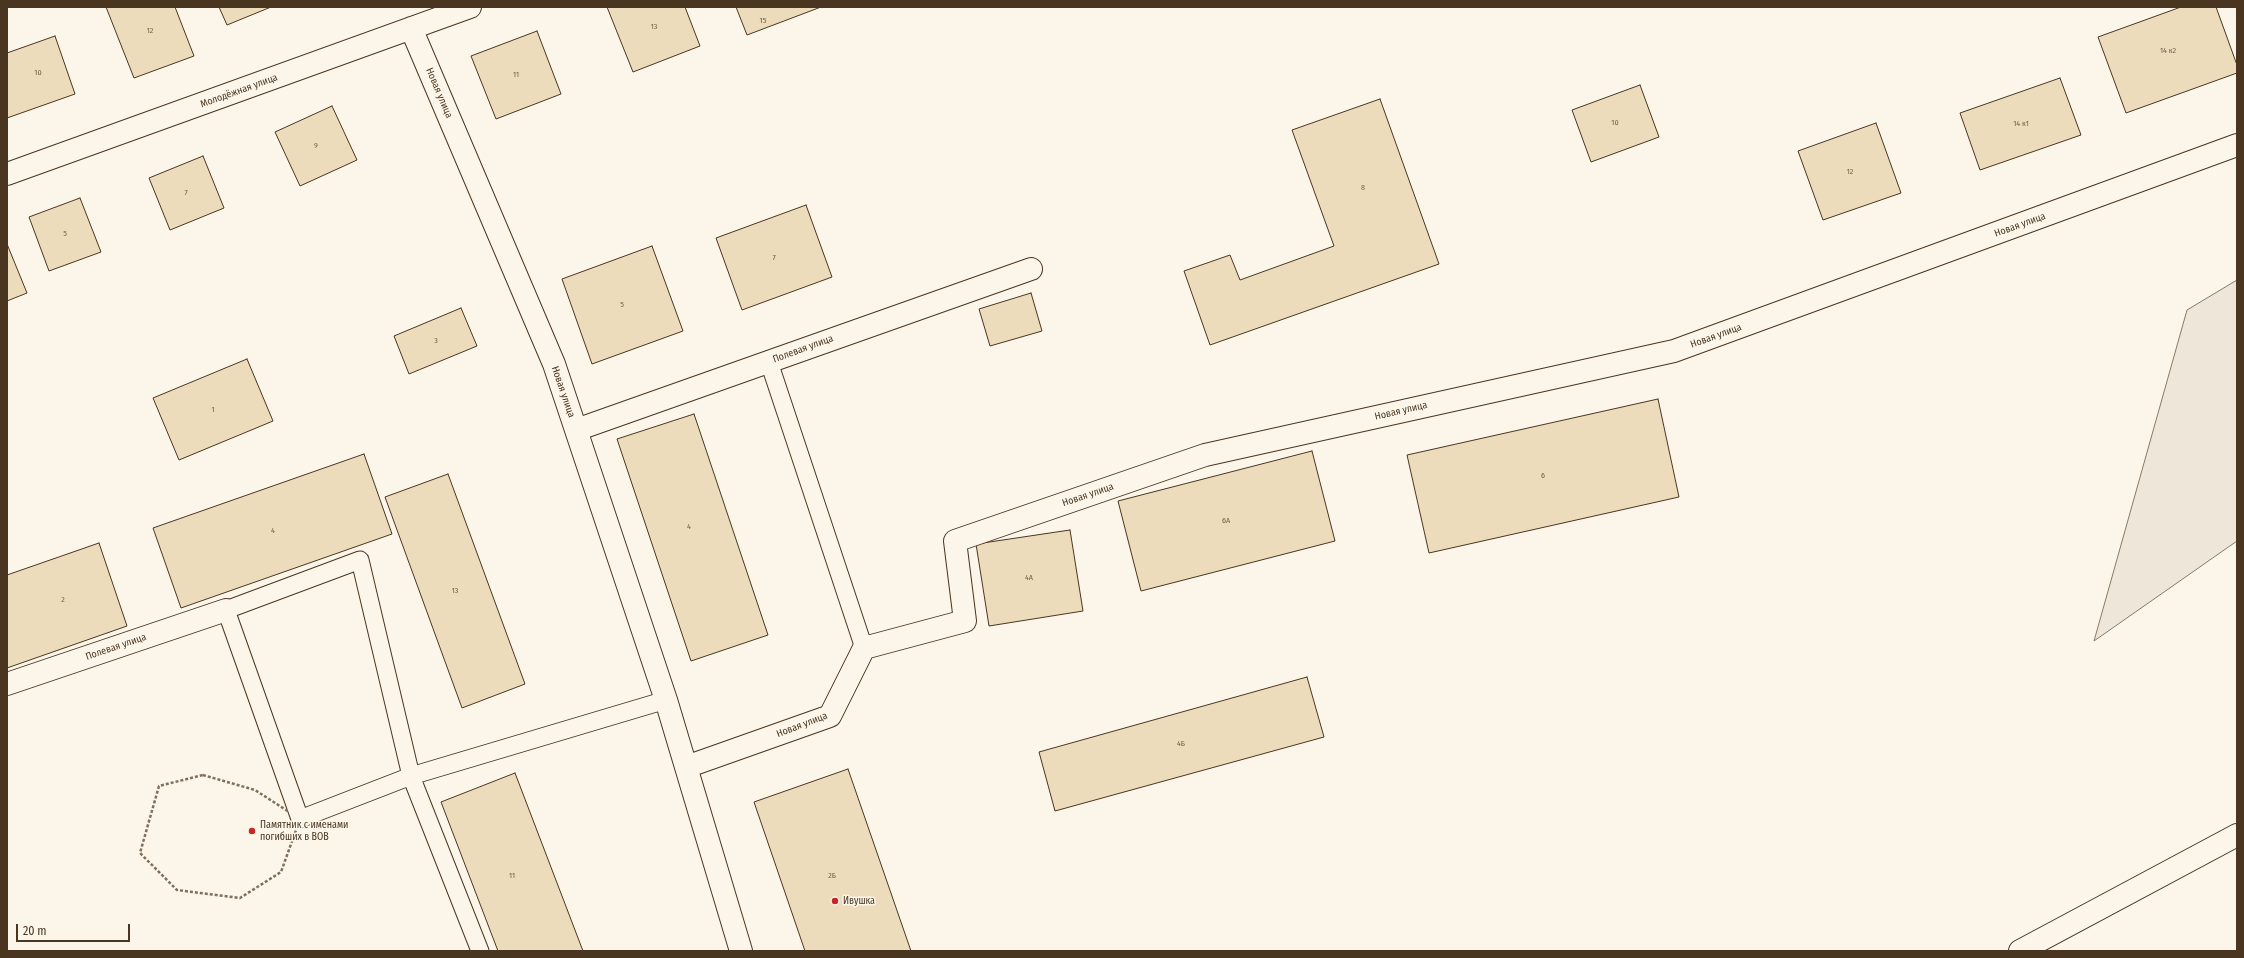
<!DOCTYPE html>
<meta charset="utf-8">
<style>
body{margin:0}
#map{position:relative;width:2244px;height:958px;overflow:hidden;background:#fbf6e9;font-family:"Fira Sans Condensed",sans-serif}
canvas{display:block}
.frame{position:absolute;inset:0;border:8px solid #4a3520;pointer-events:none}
.scale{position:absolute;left:16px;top:924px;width:114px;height:18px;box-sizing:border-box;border:2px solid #4a3520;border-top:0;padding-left:5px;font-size:12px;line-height:14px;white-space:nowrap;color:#4a3520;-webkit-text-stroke:3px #fbf6e9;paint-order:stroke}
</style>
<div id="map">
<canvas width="2244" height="958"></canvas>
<div class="frame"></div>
<div class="scale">20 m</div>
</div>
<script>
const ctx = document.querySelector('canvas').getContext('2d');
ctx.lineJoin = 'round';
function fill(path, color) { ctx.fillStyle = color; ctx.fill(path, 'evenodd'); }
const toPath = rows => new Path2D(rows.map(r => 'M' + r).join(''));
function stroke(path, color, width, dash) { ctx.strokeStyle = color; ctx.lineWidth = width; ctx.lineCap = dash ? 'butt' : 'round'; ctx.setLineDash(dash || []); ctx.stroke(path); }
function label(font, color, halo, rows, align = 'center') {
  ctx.font = font + ' "Fira Sans Condensed",sans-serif'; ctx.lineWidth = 3; ctx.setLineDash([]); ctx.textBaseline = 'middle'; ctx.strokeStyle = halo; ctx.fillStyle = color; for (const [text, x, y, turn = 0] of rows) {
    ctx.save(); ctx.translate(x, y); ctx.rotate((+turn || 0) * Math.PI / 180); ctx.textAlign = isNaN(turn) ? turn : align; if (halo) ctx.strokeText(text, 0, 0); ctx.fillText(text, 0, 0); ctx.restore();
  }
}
const green = toPath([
 [2237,280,2237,541,2094,641,2187,310,2237,280]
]);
const building = toPath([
 [106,7,175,7,194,56,134,78,106,7],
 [219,7,271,7,227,25,219,7],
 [607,7,685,7,700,46,633,72,607,7],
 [736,7,821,7,747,35,736,7],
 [2181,7,2216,7,2237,65,2237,73,2126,113,2098,37,2181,7],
 [537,31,561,94,496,119,471,56,537,31],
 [55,36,75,94,7,118,7,53,55,36],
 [2060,78,2081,135,1980,170,1960,113,2060,78],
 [1640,85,1659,137,1591,162,1572,110,1640,85],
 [1380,99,1439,264,1210,345,1184,271,1230,255,1240,280,1334,246,1292,130,1380,99],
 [332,106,357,160,300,186,275,132,332,106],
 [1876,123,1901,193,1823,220,1798,151,1876,123],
 [203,156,224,208,170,230,149,178,203,156],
 [80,198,101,252,49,271,29,217,80,198],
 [806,205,832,277,742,310,716,238,806,205],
 [7,244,27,293,7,301,7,244],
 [652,246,683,331,592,364,562,279,652,246],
 [1031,293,1042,331,990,346,979,309,1031,293],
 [461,308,477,346,409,374,394,336,461,308],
 [247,359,273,421,179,460,153,398,247,359],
 [1658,399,1679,497,1429,553,1407,455,1658,399],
 [694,414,768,635,691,661,617,439,694,414],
 [1312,451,1335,541,1141,591,1118,501,1312,451],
 [364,454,392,534,181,608,153,528,364,454],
 [448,474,525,684,462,708,385,497,448,474],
 [1070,530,1083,611,989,626,976,544,1070,530],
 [99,543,127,626,7,668,7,575,99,543],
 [1307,677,1324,737,1055,811,1039,752,1307,677],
 [848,769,911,951,805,951,754,802,848,769],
 [515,773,583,951,498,951,441,802,515,773]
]);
const path = toPath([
 [203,775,255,790,300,819,281,872,240,898,177,890,140,853,159,786,203,775]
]);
const lane = toPath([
 [769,362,864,648],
 [480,951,411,776,360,560,226,610,300,819,411,776,666,700]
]);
const street = toPath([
 [411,28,554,364,666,700,741,951],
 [7,174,470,7],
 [576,430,1031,269],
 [7,684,226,610],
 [686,767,830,716,864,648,965,621,955,541,1205,455,1674,351,2237,145]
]);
const primary = toPath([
 [2020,951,2237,835]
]);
const markers = [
 [252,831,4,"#c62828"],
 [835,901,4,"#c62828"]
];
const numberNames = [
 ["15",763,21],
 ["13",654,27],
 ["12",150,31],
 ["14 к2",2168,51],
 ["10",38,73],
 ["11",516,75],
 ["10",1615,123],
 ["14 к1",2021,124],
 ["9",316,146],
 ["12",1850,172],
 ["8",1363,188],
 ["7",186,193],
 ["5",65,234],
 ["7",774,258],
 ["5",622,305],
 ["3",436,341],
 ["1",213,410],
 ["6",1543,476],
 ["6А",1226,521],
 ["4",689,527],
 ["4",273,531],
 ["4А",1029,578],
 ["13",455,591],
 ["2",63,600],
 ["4Б",1181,744],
 ["11",512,876],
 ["2Б",832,876]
];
const streetNames = [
 ["Молодёжная улица",239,91,-20],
 ["Новая улица",439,93,67],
 ["Новая улица",2020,225,-20],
 ["Новая улица",1716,336,-20],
 ["Полевая улица",803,349,-20],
 ["Новая улица",563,392,71],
 ["Новая улица",1401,411,-13],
 ["Новая улица",1088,495,-19],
 ["Полевая улица",116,647,-19],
 ["Новая улица",802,725,-21]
];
const poiNames = [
 ["Памятник с именами",260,825],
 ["погибших в ВОВ",260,837],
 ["Ивушка",843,901]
];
fill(green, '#ede6d9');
stroke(green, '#887966', 1);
fill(building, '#ecdcbc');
stroke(building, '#4a3520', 1);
stroke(lane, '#4a3520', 19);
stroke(street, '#4a3520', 24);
stroke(primary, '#4a3520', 24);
stroke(path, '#7f6f5c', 2.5, [3, 2]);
stroke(lane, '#fbf6e9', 17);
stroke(street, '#fbf6e9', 22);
stroke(primary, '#fbf6e9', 22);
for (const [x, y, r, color] of markers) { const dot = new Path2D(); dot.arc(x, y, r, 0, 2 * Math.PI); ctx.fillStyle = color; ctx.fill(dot); stroke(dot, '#fbf6e9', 1.5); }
label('8px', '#725f47', null, numberNames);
label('10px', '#4a3520', '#fbf6e9', streetNames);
label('10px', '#4a3520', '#fbf6e9', poiNames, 'left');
</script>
